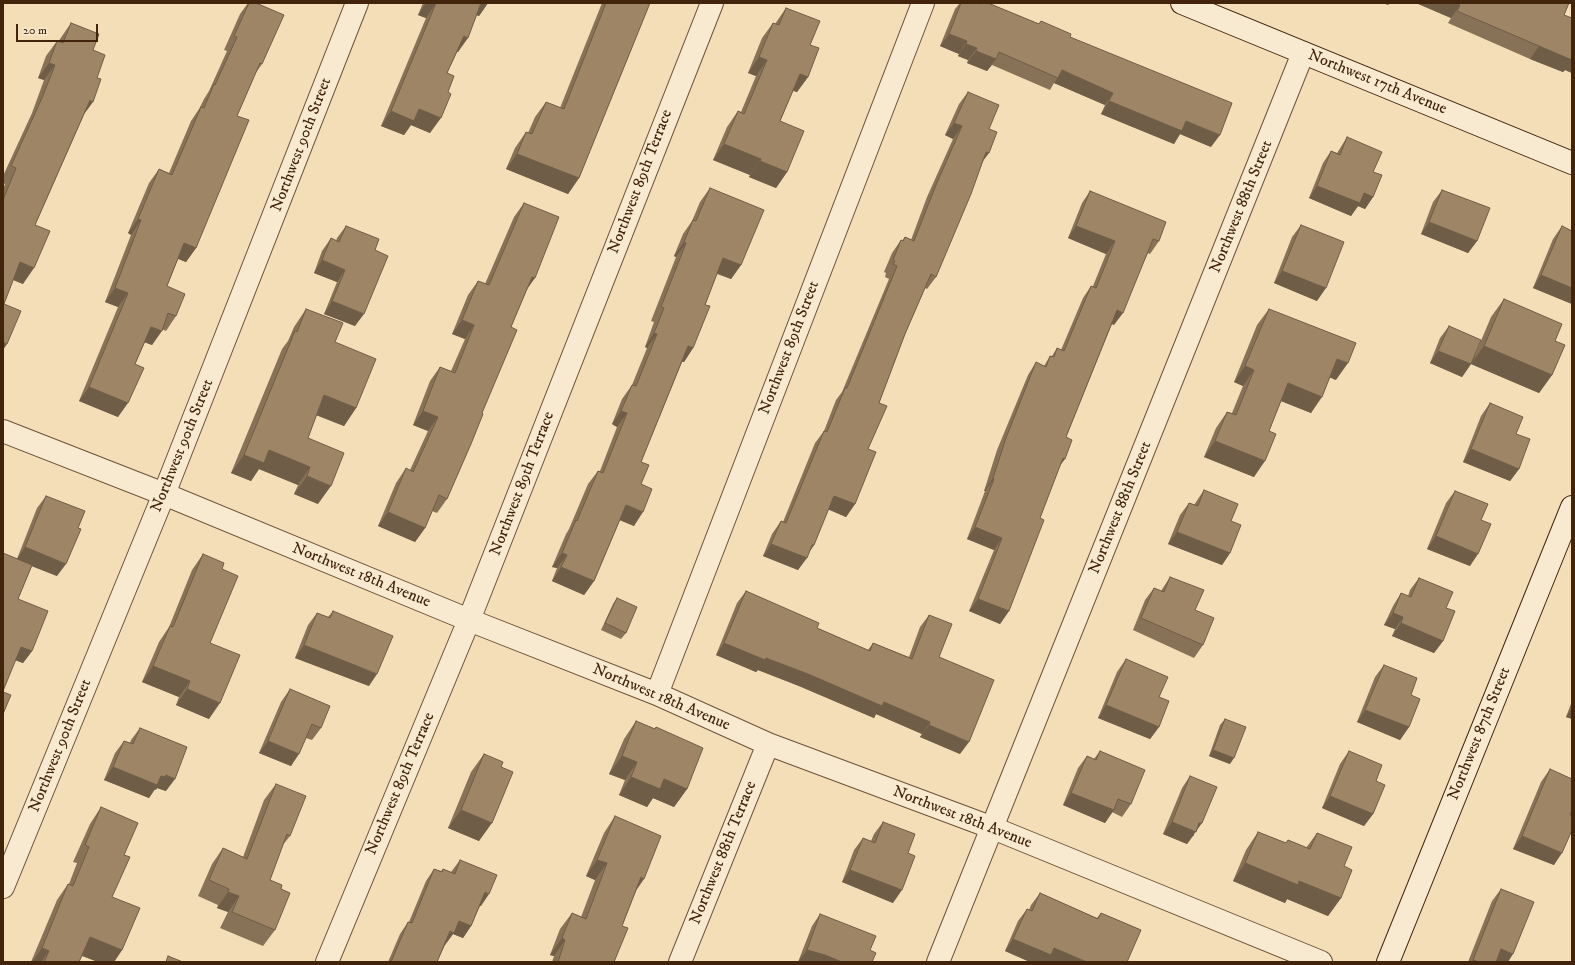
<!DOCTYPE html>
<style>
body{margin:0}
#map{position:relative;width:1575px;height:965px;overflow:hidden;background:#f3deb8;font-family:"IM FELL DW Pica",serif}
canvas{display:block}
.frame{position:absolute;inset:0;border:4px solid #42240c;pointer-events:none}
.scale{position:absolute;left:16px;top:24px;width:82px;height:18px;box-sizing:border-box;border:2px solid #42240c;border-top:0;padding-left:5px;font-size:12px;line-height:14px;white-space:nowrap;color:#42240c;-webkit-text-stroke:3px #f7ead1;paint-order:stroke}
</style>
<div id="map">
<canvas width="1575" height="965"></canvas>
<div class="frame"></div>
<div class="scale">20 m</div>
</div>
<script>
const ctx = document.querySelector('canvas').getContext('2d');
ctx.lineJoin = 'round';
const toPath = rows => new Path2D(rows.map(r => 'M' + r).join(''));
function stroke(path, color, width, dash) { ctx.strokeStyle = color; ctx.lineWidth = width; ctx.lineCap = dash ? 'butt' : 'round'; ctx.setLineDash(dash || []); ctx.stroke(path); }
function fill(path, color) { ctx.fillStyle = color; ctx.fill(path, 'evenodd'); }
function label(font, color, halo, rows, align = 'center') {
  ctx.font = font + ' "IM FELL DW Pica",serif'; ctx.lineWidth = 3; ctx.setLineDash([]); ctx.textBaseline = 'middle'; ctx.strokeStyle = halo; ctx.fillStyle = color; for (const [text, x, y, turn = 0] of rows) {
    ctx.save(); ctx.translate(x, y); ctx.rotate((+turn || 0) * Math.PI / 180); ctx.textAlign = isNaN(turn) ? turn : align; if (halo) ctx.strokeText(text, 0, 0); ctx.fillText(text, 0, 0); ctx.restore();
  }
}
const street = toPath([
 [3,431,164,494,469,620,657,694,768,744,993,828,1321,962],
 [657,694,923,3],
 [3,887,164,494,357,3],
 [327,962,469,620,712,3],
 [680,962,768,744],
 [938,962,1303,53]
]);
const secondary = toPath([
 [1182,3,1572,163],
 [1388,962,1572,507]
]);
const wall = toPath([
 [248,3,256,3,262,64,255,74,237,116,196,248,186,262,178,259,167,286,176,316,166,331,162,329,152,345,145,342,135,364,118,417,79,401,118,307,105,302,131,235,128,233,149,183,159,169,169,173,191,121,199,109,204,99,209,91,227,51,224,50,240,14],
 [423,3,488,3,479,16,476,15,458,52,457,52,447,73,430,133,411,125,404,135,381,126,426,18,418,15],
 [602,3,650,3,579,178,568,194,506,169,515,148,526,132,528,133,535,117,546,102,560,108],
 [960,3,978,3,980,4,980,3,988,3,1039,24,1041,21,1070,37,1211,147,1180,134,1174,144,1101,114,1105,105,1054,83,1050,90,992,65,987,71,967,63,968,60,958,56,959,54,940,46,955,9],
 [1416,3,1569,3,1564,15,1572,18,1572,73,1565,70,1563,72,1530,59,1448,23,1451,18],
 [786,8,810,45,808,77,797,92,793,91,780,121,787,172,776,188,749,177,750,175,713,160,727,127,738,111,741,112,756,76,748,73,762,38,773,23,775,24],
 [71,23,93,50,83,117,35,225,23,284,13,280,4,304,3,350,3,189,5,184,3,183,3,176,32,113,44,80,38,78,46,56,57,41,59,41,60,39],
 [968,92,989,129,983,161,936,277,927,289,925,288,905,334,879,403,855,504,846,517,828,509,814,545,798,570,763,556,772,534,781,521,783,522,815,443,824,431,836,400,842,392,889,279,885,277,886,273,884,272,892,253,901,240,902,241,905,237,911,240,927,197,953,139,945,135,959,104],
 [1347,137,1373,172,1373,197,1365,209,1358,206,1351,216,1309,198,1323,163,1331,151,1337,153,1339,150],
 [710,188,741,265,731,279,717,274,705,305,693,348,684,362,682,362,641,462,641,484,634,526,620,520,594,581,584,595,552,581,557,568,552,567,566,534,569,529,588,484,598,471,600,471,617,427,612,424,622,399,632,385,647,348,645,347,654,322,651,321,676,257,674,256,683,234,692,221,700,202],
 [1442,190,1477,241,1468,253,1421,234,1433,202],
 [1090,191,1159,241,1150,254,1148,253,1114,325,1112,324,1066,437,1060,465,1040,518,1009,611,1000,624,969,611,994,550,967,539,985,491,984,491,997,450,1028,375,1036,362,1044,366,1050,356,1052,356,1057,348,1061,350,1083,298,1091,286,1093,286,1106,254,1068,238,1082,203],
 [524,203,527,289,511,327,482,413,447,499,437,513,432,511,425,528,415,542,378,526,396,483,406,468,410,470,428,431,413,425,430,381,440,367,451,371,465,339,452,334,468,295,478,281,485,284,514,217],
 [1301,225,1317,301,1274,283,1292,237],
 [346,226,375,250,355,326,324,314,337,282,314,273,322,251,331,238,336,241,337,238],
 [1562,226,1572,231,1572,304,1533,288,1553,239],
 [1504,299,1555,341,1552,375,1539,393,1471,364,1462,377,1430,363,1440,338,1449,326,1475,355,1491,317],
 [306,309,335,342,356,408,344,426,316,415,308,438,318,504,294,494,298,485,259,469,251,481,231,473,282,349,288,341,294,327],
 [1269,309,1336,380,1330,377,1311,413,1281,401,1269,431,1254,477,1204,457,1216,428,1227,412,1232,413,1243,386,1234,382,1257,325],
 [1490,403,1516,434,1519,469,1510,481,1463,462,1481,416],
 [1204,490,1231,521,1230,553,1222,565,1168,544,1180,515,1189,503,1194,505],
 [1455,491,1481,520,1470,566,1427,549,1446,503],
 [46,496,57,576,32,566,18,599,32,651,23,663,15,660,17,559,37,508],
 [203,554,222,569,210,643,209,719,176,705,179,697,142,682,159,642,169,627,192,570],
 [1170,577,1195,610,1203,645,1194,658,1133,630,1145,600,1154,588,1161,591],
 [1419,578,1446,608,1443,641,1434,653,1392,636,1395,629,1384,625,1393,606,1401,593,1408,596,1410,590],
 [746,591,817,628,868,650,873,643,909,657,920,627,929,615,939,657,960,754,920,737,922,734,876,714,874,718,799,686,758,670,756,672,716,655,737,603],
 [617,598,626,633,621,639,601,630,613,604],
 [333,611,369,686,295,658,308,625,317,613,328,617],
 [1126,659,1159,697,1159,727,1150,739,1098,718,1117,672],
 [1384,665,1411,695,1409,727,1400,740,1357,722,1375,677],
 [290,689,321,728,312,740,306,738,291,766,259,753,281,702],
 [1572,701,1572,719,1566,717],
 [1225,719,1230,764,1209,756,1220,725],
 [636,721,655,729,656,727,687,789,674,807,653,798,647,807,619,795,625,780,609,774,624,739],
 [140,728,166,791,157,788,156,790,155,789,149,798,104,780,115,753,124,741,130,743,131,740],
 [1100,751,1131,804,1122,817,1112,812,1105,823,1063,805,1078,768,1087,756,1094,759],
 [1349,751,1376,781,1373,814,1364,826,1322,808,1340,764],
 [484,754,501,767,479,841,448,828,471,772],
 [1550,769,1570,815,1554,865,1513,849,1541,782],
 [1190,776,1194,836,1193,836,1187,844,1163,834,1182,788],
 [276,784,290,836,282,846,270,880,281,889,275,930,263,946,220,928,228,912,217,908,218,905,198,896,212,864,223,848,243,857,264,800],
 [101,807,124,855,112,897,122,950,114,962,98,962,82,956,79,962,31,962,57,900,68,884,69,884,77,863,73,862,90,824],
 [615,816,636,891,622,926,614,962,552,962,554,956,550,955,560,929,572,913,581,917,595,880,586,876,604,833],
 [883,822,908,853,893,903,842,882,854,850,863,838,871,841,874,834],
 [1258,832,1286,843,1288,840,1306,848,1317,833,1344,866,1341,898,1328,916,1287,899,1285,903,1233,881,1246,850],
 [460,860,481,906,480,906,471,926,463,938,453,934,445,945,437,962,388,962,400,934,408,922,409,922,426,881,434,869,441,871,443,869,451,872],
 [1501,889,1508,962,1468,962,1492,901],
 [1040,893,1097,918,1101,913,1141,930,1047,961,1046,962,1030,962,1005,951,1018,921,1027,909,1029,910,1031,905],
 [820,914,872,962,798,962,812,926]
]);
const shadedWall = toPath([
 [426,3,436,3,426,18,418,15],
 [479,3,488,3,479,16,472,13],
 [1383,3,1390,3,1388,5],
 [1416,3,1454,3,1460,5,1451,18],
 [949,34,967,41,959,54,940,46],
 [464,36,468,38,458,52,454,51],
 [966,44,977,48,968,60,958,56],
 [1539,46,1572,58,1572,73,1565,70,1563,72,1530,59],
 [976,51,996,59,987,71,967,63],
 [759,57,767,60,756,76,748,73],
 [49,63,55,65,44,80,38,78],
 [1062,70,1113,93,1105,105,1054,83,1058,78],
 [800,74,808,77,797,92,789,89],
 [90,100,93,102,82,117],
 [1109,101,1186,121,1220,135,1211,147,1180,134,1174,144,1101,114],
 [419,109,441,118,430,133,411,125,404,135,381,126,391,111],
 [954,123,962,126,953,139,945,135],
 [724,144,761,159,750,175,713,160],
 [986,152,989,153,980,165],
 [517,154,579,178,568,194,506,169],
 [760,161,787,172,776,188,749,177],
 [1317,186,1364,193,1373,197,1365,209,1358,206,1351,216,1309,198],
 [138,219,141,220,131,235,128,233],
 [1429,222,1477,241,1468,253,1421,234],
 [1076,226,1115,241,1106,254,1068,238],
 [684,242,686,243,676,257,674,256],
 [184,243,196,248,186,262,174,257],
 [723,258,741,265,731,279,714,272],
 [322,260,345,270,337,282,314,273],
 [20,262,34,268,23,284,9,278],
 [1282,271,1326,288,1317,301,1274,283],
 [1541,275,1572,288,1572,304,1533,288],
 [532,277,535,278,525,292],
 [115,288,128,293,118,307,105,302],
 [332,301,364,314,355,326,324,314],
 [1117,310,1123,313,1114,325,1108,322],
 [462,320,474,325,465,339,452,334],
 [151,327,162,331,152,345,141,341],
 [654,333,657,334,647,348,645,347],
 [3,342,7,344,3,350],
 [688,346,693,348,684,362,679,360],
 [1484,346,1552,375,1539,393,1471,364],
 [1438,351,1471,364,1462,377,1430,363],
 [1337,359,1348,363,1336,380,1326,376],
 [1245,366,1254,370,1243,386,1234,382],
 [1288,383,1322,397,1311,413,1276,399],
 [89,387,128,403,118,417,79,401],
 [324,395,356,408,344,426,311,413],
 [423,411,438,417,428,431,413,425],
 [621,411,627,413,617,427,612,424],
 [1215,441,1265,461,1254,477,1204,457],
 [1471,449,1519,469,1510,481,1463,462],
 [269,450,310,467,298,485,259,469,251,481,231,473,244,455],
 [1063,458,1065,459,1056,471],
 [307,476,331,486,318,504,294,494],
 [993,478,994,479,985,491,984,491],
 [834,496,855,504,846,517,825,508],
 [626,505,643,512,634,526,617,519],
 [388,512,425,528,415,542,378,526],
 [975,527,1002,538,994,550,967,539],
 [1177,532,1230,553,1222,565,1168,544],
 [1436,536,1478,554,1470,566,1427,549],
 [771,544,812,545,814,545,805,557,807,558,798,570,763,556],
 [25,547,66,564,57,576,16,560],
 [562,553,567,555,557,568,552,567],
 [561,567,594,581,584,595,552,581],
 [978,599,1009,611,1000,624,969,611],
 [1393,613,1403,617,1395,629,1384,625],
 [1401,623,1443,641,1434,653,1392,636],
 [724,643,884,702,930,722,922,734,876,714,874,718,799,686,758,670,756,672,716,655],
 [304,645,377,674,369,686,295,658],
 [21,647,32,651,23,663,12,659],
 [153,666,190,681,179,697,142,682],
 [187,689,220,703,209,719,176,705],
 [1106,705,1159,727,1150,739,1098,718],
 [1572,708,1572,719,1566,717],
 [1365,710,1409,727,1400,740,1357,722],
 [929,725,969,742,960,754,920,737],
 [268,741,299,754,291,766,259,753],
 [1213,750,1234,758,1230,764,1209,756],
 [622,756,637,762,625,780,609,774],
 [113,767,161,776,166,775,175,779,166,791,157,788,156,790,155,789,149,798,104,780],
 [631,777,664,779,687,789,674,807,653,798,647,807,619,795],
 [1071,793,1114,810,1105,823,1063,805],
 [1330,796,1373,814,1364,826,1322,808],
 [461,810,492,823,479,841,448,828],
 [1172,822,1199,823,1202,823,1187,844,1163,834],
 [1522,836,1562,853,1554,865,1513,849],
 [597,860,607,863,595,880,586,876],
 [1245,863,1299,881,1341,898,1328,916,1287,899,1285,903,1233,881],
 [850,870,902,890,893,903,842,882],
 [641,877,644,879,633,895],
 [228,892,239,896,228,912,217,908],
 [485,892,489,894,481,906,476,904],
 [459,921,471,926,463,938,453,934,445,945,442,944],
 [90,937,122,950,114,962,98,962,78,954],
 [562,938,565,940,554,956,550,955],
 [1013,939,1054,948,1087,962,1050,962,1047,961,1046,962,1030,962,1005,951],
 [42,948,49,951,41,962,32,962],
 [1501,949,1513,954,1508,962,1493,962],
 [807,950,825,955,842,962,798,962],
 [1473,960,1479,962,1471,962]
]);
const building = toPath([
 [249,3,256,3,284,15,262,64,260,63,237,116,249,120,196,248,184,243,167,286,185,294,176,316,168,313,162,331,151,327,135,364,144,368,128,403,89,387,128,293,115,288,141,220,138,219,159,169,172,175,201,107,204,108,214,84,215,85,237,37,234,36,249,3],
 [435,3,481,3,468,38,464,36,447,73,454,76,448,92,451,94,441,118,419,109,414,121,391,111,436,3,435,3],
 [606,3,650,3,579,178,517,154,526,132,532,134,546,102,564,109,606,3],
 [961,3,978,3,981,4,981,3,988,3,1039,24,1041,21,1071,34,1070,37,1232,103,1220,135,1186,121,1182,131,1109,101,1113,93,1062,70,1058,78,999,52,996,59,976,51,977,48,966,44,967,41,949,34,961,3],
 [1454,3,1569,3,1564,15,1572,18,1572,60,1539,46,1457,11,1460,5,1454,3],
 [786,8,820,21,810,45,819,48,808,77,800,74,780,121,804,131,787,172,760,161,761,159,724,144,738,111,744,114,767,60,759,57,773,23,779,25,786,8],
 [71,23,99,34,93,50,105,55,97,78,101,79,93,102,90,100,35,225,50,231,34,268,20,262,4,304,21,311,7,344,3,342,3,200,16,168,11,166,42,98,55,65,49,63,57,41,63,43,71,23],
 [968,92,999,105,989,129,997,132,989,153,986,152,971,194,936,277,931,274,905,334,879,403,887,406,868,449,876,452,855,504,834,496,814,545,812,545,807,558,771,544,781,521,786,523,824,431,827,432,845,388,847,388,897,266,893,264,895,261,893,260,901,240,903,241,905,237,914,241,936,185,962,126,954,123,968,92],
 [1347,137,1382,152,1373,172,1382,175,1373,197,1364,193,1360,203,1317,186,1331,151,1340,155,1347,137],
 [710,188,764,210,741,265,723,258,705,305,710,306,693,348,688,346,641,462,649,465,641,484,652,489,643,512,626,505,594,581,561,567,567,555,562,553,576,520,577,521,598,471,603,473,627,413,621,411,632,385,636,386,657,334,654,333,664,308,661,307,686,243,684,242,693,220,696,221,710,188],
 [1442,190,1490,208,1477,241,1429,222,1442,190],
 [1090,191,1166,222,1159,241,1153,239,1123,313,1117,310,1066,437,1072,440,1065,459,1063,458,1040,518,1044,520,1009,611,978,599,1002,538,975,527,994,479,993,478,1006,438,1036,362,1046,367,1050,356,1054,357,1057,348,1064,351,1091,286,1096,288,1115,241,1076,226,1090,191],
 [524,203,559,217,535,278,532,277,511,327,517,330,482,413,483,414,471,444,447,499,439,495,425,528,388,512,406,468,413,472,438,417,423,411,440,367,455,373,474,325,462,320,478,281,489,285,524,203],
 [1301,225,1344,242,1326,288,1282,271,1301,225],
 [346,226,379,239,375,250,388,256,364,314,332,301,345,270,322,260,331,238,339,242,346,226],
 [1562,226,1572,231,1572,288,1541,275,1562,226],
 [1504,299,1562,324,1555,341,1565,345,1552,375,1484,346,1504,299],
 [306,309,343,323,335,342,376,359,356,408,324,395,308,438,344,453,331,486,307,476,310,467,269,450,264,463,244,455,295,331,297,332,306,309],
 [1269,309,1356,343,1348,363,1337,359,1322,397,1288,383,1269,431,1276,434,1265,461,1215,441,1227,412,1236,415,1254,370,1245,366,1269,309],
 [1449,326,1481,340,1471,364,1438,351,1449,326],
 [1490,403,1523,417,1516,434,1530,439,1519,469,1471,449,1490,403],
 [1204,490,1238,504,1231,521,1241,525,1230,553,1177,532,1189,503,1198,506,1204,490],
 [1455,491,1488,504,1481,520,1491,524,1478,554,1436,536,1455,491],
 [46,496,85,511,78,528,81,529,66,564,25,547,46,496],
 [3,553,32,565,18,599,48,611,32,651,21,647,3,691,3,553],
 [203,554,224,563,222,569,238,576,210,643,240,655,220,703,187,689,190,681,153,666,170,626,173,627,203,554],
 [1170,577,1204,590,1195,610,1214,618,1203,645,1141,618,1154,588,1164,592,1170,577],
 [1419,578,1453,592,1446,608,1455,611,1443,641,1401,623,1403,617,1393,613,1401,593,1411,597,1419,578],
 [746,591,819,623,817,628,870,651,873,643,912,659,929,615,952,624,939,657,994,680,969,742,929,725,930,722,884,702,882,706,808,674,766,658,765,660,724,643,746,591],
 [617,598,637,607,626,633,605,623,617,598],
 [333,611,393,636,377,674,304,645,317,613,330,618,333,611],
 [1126,659,1168,677,1159,697,1169,701,1159,727,1106,705,1126,659],
 [1384,665,1417,678,1411,695,1420,699,1409,727,1365,710,1384,665],
 [290,689,330,706,321,728,312,724,299,754,268,741,290,689],
 [3,692,11,695,3,714,3,692],
 [1225,719,1246,727,1234,758,1213,750,1225,719],
 [636,721,655,729,656,727,703,748,687,789,664,779,660,789,631,777,637,762,622,756,636,721],
 [140,728,187,747,175,779,166,775,165,777,161,776,157,785,113,767,124,741,133,744,140,728],
 [1100,751,1145,770,1131,804,1118,799,1114,810,1071,793,1087,756,1096,760,1100,751],
 [1349,751,1382,765,1376,781,1385,785,1373,814,1330,796,1349,751],
 [484,754,503,762,501,767,513,772,492,823,461,810,484,754],
 [1550,769,1572,779,1572,810,1570,815,1572,816,1572,830,1562,853,1522,836,1550,769],
 [1190,776,1217,787,1202,823,1199,823,1196,832,1172,822,1190,776],
 [276,784,306,796,290,836,287,834,270,880,282,885,281,889,290,893,275,930,232,912,239,896,228,892,229,889,209,880,223,848,247,859,276,784],
 [101,807,138,823,124,855,130,857,112,897,140,908,122,950,90,937,79,962,44,962,49,951,42,948,68,884,73,886,89,847,85,845,101,807],
 [615,816,661,836,644,879,641,877,622,926,628,928,614,962,558,962,565,940,562,938,572,913,586,919,607,863,597,860,615,816],
 [883,822,915,834,908,853,915,856,902,890,850,870,863,838,875,843,883,822],
 [1258,832,1286,843,1288,840,1310,849,1317,833,1352,847,1344,866,1352,870,1341,898,1299,881,1298,885,1245,863,1258,832],
 [460,860,497,875,489,894,485,892,471,926,459,921,454,933,450,931,437,962,391,962,408,922,412,923,434,869,442,872,443,869,455,874,460,860],
 [1501,889,1534,902,1513,954,1501,949,1496,962,1479,962,1473,960,1501,889],
 [1040,893,1098,919,1101,913,1141,930,1127,962,1087,962,1054,948,1051,955,1013,939,1027,909,1032,911,1040,893],
 [820,914,876,936,870,950,876,953,872,962,842,962,825,955,807,950,820,914],
 [168,956,183,962,166,962,168,956]
]);
const streetNames = [
 ["Northwest 17th Avenue",1377,83,22],
 ["Northwest 90th Street",302,145,-69],
 ["Northwest 89th Terrace",641,182,-69],
 ["Northwest 88th Street",1242,207,-68],
 ["Northwest 89th Street",790,348,-69],
 ["Northwest 90th Street",183,446,-68],
 ["Northwest 89th Terrace",523,484,-69],
 ["Northwest 88th Street",1121,508,-68],
 ["Northwest 18th Avenue",361,576,22],
 ["Northwest 18th Avenue",661,698,23],
 ["Northwest 87th Street",1480,734,-68],
 ["Northwest 90th Street",61,746,-68],
 ["Northwest 89th Terrace",401,784,-67],
 ["Northwest 18th Avenue",962,818,21],
 ["Northwest 88th Terrace",724,853,-68]
];
stroke(street, '#6e5237', 24);
stroke(secondary, '#42240c', 24);
stroke(street, '#f7ead1', 22);
stroke(secondary, '#f7ead1', 22);
fill(wall, '#887257');
fill(shadedWall, '#6f5d47');
fill(building, '#9e8565');
stroke(building, '#6f5d47', 1);
label('16px', '#42240c', '#f7ead1', streetNames);
</script>
